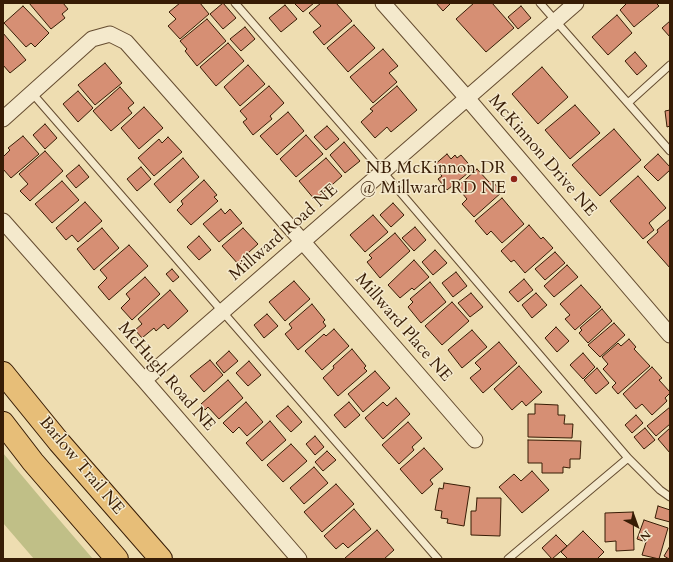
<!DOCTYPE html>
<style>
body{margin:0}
#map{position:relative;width:673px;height:562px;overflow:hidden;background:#eeddb1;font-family:Cardo,serif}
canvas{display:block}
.frame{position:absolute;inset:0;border:4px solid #371c05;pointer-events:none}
.north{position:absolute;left:617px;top:506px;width:40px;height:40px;-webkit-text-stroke:3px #f4e9cc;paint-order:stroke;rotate:139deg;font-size:11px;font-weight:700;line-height:16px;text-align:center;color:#371c05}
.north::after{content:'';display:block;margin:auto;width:14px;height:18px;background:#371c05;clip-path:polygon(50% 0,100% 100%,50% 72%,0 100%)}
</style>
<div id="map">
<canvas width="673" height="562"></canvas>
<div class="frame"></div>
<div class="north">N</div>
</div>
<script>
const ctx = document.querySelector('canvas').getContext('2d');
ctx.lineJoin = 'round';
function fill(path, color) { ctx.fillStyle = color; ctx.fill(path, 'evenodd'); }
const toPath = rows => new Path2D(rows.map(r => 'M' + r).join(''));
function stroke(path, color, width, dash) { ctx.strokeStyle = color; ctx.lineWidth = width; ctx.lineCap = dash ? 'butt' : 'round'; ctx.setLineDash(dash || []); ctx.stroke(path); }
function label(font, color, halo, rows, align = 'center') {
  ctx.font = font + ' Cardo,serif'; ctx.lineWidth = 3; ctx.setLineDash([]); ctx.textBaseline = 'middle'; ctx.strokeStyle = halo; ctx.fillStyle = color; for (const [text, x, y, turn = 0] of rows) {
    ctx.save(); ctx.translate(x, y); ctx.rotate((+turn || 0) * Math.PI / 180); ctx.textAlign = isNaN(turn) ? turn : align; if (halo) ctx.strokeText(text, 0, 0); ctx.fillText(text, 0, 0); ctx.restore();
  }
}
const green = toPath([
 [3,453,50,509,93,559,34,559,3,523]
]);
const building = toPath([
 [29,3,63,3,68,9,62,14,65,18,51,29,29,3],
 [180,3,200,3,209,14,180,39,168,26,176,19,169,12,180,3],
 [223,3,236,18,223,29,210,14,223,3],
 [294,3,314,3,303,12,294,3],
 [321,3,336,3,352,21,324,45,313,32,321,26,309,13,321,3],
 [436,3,451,3,443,11,436,3],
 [474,3,492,3,514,28,486,52,456,19,474,3],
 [627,3,656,3,659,6,634,27,620,10,627,3],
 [285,5,297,19,281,32,269,18,285,5],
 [23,6,49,33,35,47,31,43,26,47,4,23,23,6],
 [521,6,531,18,518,29,508,17,521,6],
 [617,15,632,33,608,55,592,37,617,15],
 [207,19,226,41,197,66,185,51,187,49,180,41,207,19],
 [670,21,670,37,662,28,670,21],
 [354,25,375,48,348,72,327,48,354,25],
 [245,27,255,39,241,51,230,39,245,27],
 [3,33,26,60,10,73,3,65,3,33],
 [228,43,244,61,216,86,200,67,228,43],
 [383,49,398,66,389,73,397,82,373,103,350,77,383,49],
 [635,52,647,66,637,75,625,61,635,52],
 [105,63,122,83,95,105,78,85,105,63],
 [248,65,265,84,240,106,224,87,248,65],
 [542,67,568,97,538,124,512,94,542,67],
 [269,86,284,103,270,116,272,119,253,135,243,122,247,119,240,111,269,86],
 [397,86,417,110,391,132,387,127,375,138,361,122,373,111,370,109,397,86],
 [120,87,134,103,128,108,132,113,111,131,93,111,120,87],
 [78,91,93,108,78,122,63,104,78,91],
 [575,105,600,133,570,159,545,130,575,105],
 [144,107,163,128,139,149,121,128,144,107],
 [670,110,670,126,667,127,665,111,670,110],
 [288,112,304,131,277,155,260,136,288,112],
 [45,124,57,138,45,149,33,135,45,124],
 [327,126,339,139,326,150,314,137,327,126],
 [614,129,641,160,600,196,572,165,614,129],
 [306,135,323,154,296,177,280,159,306,135],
 [23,136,39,154,11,178,3,169,3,157,10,150,8,148,23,136],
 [168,137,182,152,154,176,138,158,159,139,162,143,168,137],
 [344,142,360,161,345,173,330,155,344,142],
 [45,151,63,171,30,201,20,191,28,184,19,174,45,151],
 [447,154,451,159,455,155,457,158,461,155,473,169,447,190,438,179,442,176,433,166,447,154],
 [658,154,670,167,670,170,658,181,644,167,658,154],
 [183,158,199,177,170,203,154,184,183,158],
 [326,158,342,176,315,200,299,181,326,158],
 [79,165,89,177,76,188,66,176,79,165],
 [141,167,151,179,137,191,127,179,141,167],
 [477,169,489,182,491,180,502,192,474,217,462,204,467,199,457,187,477,169],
 [638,176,666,208,649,223,654,230,643,239,610,201,638,176],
 [204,180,217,195,214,197,218,201,191,225,177,210,183,204,181,201,204,180],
 [62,181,79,200,52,223,35,204,62,181],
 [502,198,524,224,502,243,491,231,487,235,475,221,502,198],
 [85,202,102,221,78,242,72,235,66,240,56,228,85,202],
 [393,203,404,215,391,227,380,215,393,203],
 [221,209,225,214,230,209,242,223,219,242,203,224,221,209],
 [373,215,388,232,365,252,350,235,373,215],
 [670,219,670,268,647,242,658,232,657,230,670,219],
 [529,225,541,239,543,237,553,248,525,273,514,260,511,262,501,251,529,225],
 [415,227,426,240,414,251,402,238,415,227],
 [102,228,119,248,94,270,77,249,102,228],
 [243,228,258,244,248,253,250,255,239,265,222,246,243,228],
 [395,233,410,251,380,278,367,262,372,258,369,255,395,233],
 [199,236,211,250,199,260,187,247,199,236],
 [129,245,148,266,109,300,98,287,107,278,100,270,129,245],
 [435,250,447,263,433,275,422,262,435,250],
 [555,252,565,263,545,280,535,269,555,252],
 [414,260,429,277,414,290,412,288,400,298,388,285,414,260],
 [567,265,578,277,554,297,544,286,567,265],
 [172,269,179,277,173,282,166,274,172,269],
 [456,272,467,286,453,297,442,283,456,272],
 [145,277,160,294,132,320,121,308,130,299,126,294,145,277],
 [524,279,533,290,518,302,509,292,524,279],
 [294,281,310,299,285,321,269,302,294,281],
 [430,282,446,302,421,323,408,307,413,302,410,299,430,282],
 [581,285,601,307,575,330,565,319,570,315,560,304,581,285],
 [170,290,188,311,168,329,164,324,156,331,154,328,142,338,135,330,142,324,138,319,170,290],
 [471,293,483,307,470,317,458,303,471,293],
 [536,293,547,305,532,318,522,305,536,293],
 [452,302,469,321,442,345,425,326,452,302],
 [312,304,325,320,323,322,326,326,298,350,285,334,292,328,289,324,312,304],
 [602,309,612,321,588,343,579,333,582,330,580,328,602,309],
 [267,314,278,326,264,338,254,325,267,314],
 [614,323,625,335,600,357,588,345,614,323],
 [556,327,569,341,557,352,545,338,556,327],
 [334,329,349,346,322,370,305,351,324,334,326,336,334,329],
 [472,330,487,347,462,368,448,350,472,330],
 [629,339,636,347,634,349,650,366,618,394,612,387,616,383,603,369,608,364,602,357,618,343,621,346,629,339],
 [499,342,517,363,483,393,470,378,481,369,475,363,499,342],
 [352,349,366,366,364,368,367,371,338,396,323,378,334,368,333,366,352,349],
 [229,351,238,361,224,373,216,363,229,351],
 [583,353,595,367,583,379,570,365,583,353],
 [210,360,223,375,204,392,190,376,210,360],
 [249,361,261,375,248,386,236,373,249,361],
 [519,366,542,392,526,406,522,401,512,410,494,389,519,366],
 [652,367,662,378,659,380,670,392,670,393,665,398,667,401,652,415,642,404,636,409,623,394,652,367],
 [597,368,609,383,596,394,584,380,597,368],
 [375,371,390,388,363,412,348,394,375,371],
 [228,380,243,398,219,419,208,407,205,410,201,404,228,380],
 [396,398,410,414,383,439,365,418,383,402,387,406,396,398],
 [246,402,263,422,247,436,239,427,233,433,223,423,246,402],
 [349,402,360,415,345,428,334,415,349,402],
 [535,404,558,405,558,415,565,415,564,424,573,424,572,438,528,437,528,414,535,414,535,404],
 [288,406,302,422,291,432,276,416,288,406],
 [670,407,670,424,656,436,647,426,670,407],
 [636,415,643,423,632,433,625,425,636,415],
 [270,421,286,440,262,461,246,443,270,421],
 [408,422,422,438,412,447,414,450,399,464,382,445,408,422],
 [645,428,655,440,644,449,634,437,645,428],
 [670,428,670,453,658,439,670,428],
 [315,436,324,447,315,455,306,444,315,436],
 [528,440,581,441,580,459,570,459,570,468,563,467,563,473,542,473,542,463,528,463,528,440],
 [291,444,307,461,283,482,267,465,291,444],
 [424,448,443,469,430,480,433,484,422,494,400,469,424,448],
 [327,451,336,460,323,471,315,462,327,451],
 [314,467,328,483,304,504,290,488,314,467],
 [532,471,549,490,522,513,499,487,514,474,521,481,532,471],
 [444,483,470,487,464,526,447,523,448,519,441,518,442,511,435,510,439,488,443,489,444,483],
 [336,484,354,504,322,532,304,512,336,484],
 [477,498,501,498,500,536,471,535,471,511,476,511,477,498],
 [658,506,670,510,670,522,655,518,658,506],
 [354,509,371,529,348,548,343,543,336,549,324,536,354,509],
 [633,512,634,550,616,551,616,541,605,542,605,513,633,512],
 [644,520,668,528,659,559,642,555,646,542,637,539,644,520],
 [377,530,394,550,384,559,346,559,345,558,377,530],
 [583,531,604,552,597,559,568,559,561,552,583,531],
 [556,535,567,546,552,559,542,548,556,535],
 [670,546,670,559,669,559,664,556,670,546]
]);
const service = toPath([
 [235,3,383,172,628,458,660,490,670,497],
 [540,3,670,151],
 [32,93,438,559],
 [628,103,670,65],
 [508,559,628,458]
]);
const minor = toPath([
 [383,3,467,98,670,335],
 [3,119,92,39,110,34,126,42,303,242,475,440],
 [3,221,144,380,299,559],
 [144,380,576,3]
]);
const primary = toPath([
 [3,373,59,442,161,559],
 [3,423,33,462,117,559]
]);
const markers = [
 [514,179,4,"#8f2418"]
];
const streetNames = [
 ["McKinnon Drive NE",542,156,49],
 ["Millward Road NE",284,233,-41],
 ["Millward Place NE",403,328,49],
 ["McHugh Road NE",166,377,49],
 ["Barlow Trail NE",81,466,50]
];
const poiNames = [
 ["NB McKinnon DR",506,169],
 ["@ Millward RD NE",506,189]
];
fill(green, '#c0bf87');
fill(building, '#d68f74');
stroke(building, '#371c05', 1);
stroke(service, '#654c30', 9);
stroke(minor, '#654c30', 17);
stroke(primary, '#371c05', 24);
stroke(service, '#f4e9cc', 7);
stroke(minor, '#f4e9cc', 15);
stroke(primary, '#e7be78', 22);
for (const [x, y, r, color] of markers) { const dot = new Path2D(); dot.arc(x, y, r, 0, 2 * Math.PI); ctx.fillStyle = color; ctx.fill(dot); stroke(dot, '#f4e9cc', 1.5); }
label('17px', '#371c05', '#f4e9cc', streetNames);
label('17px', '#371c05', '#f4e9cc', poiNames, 'right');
</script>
